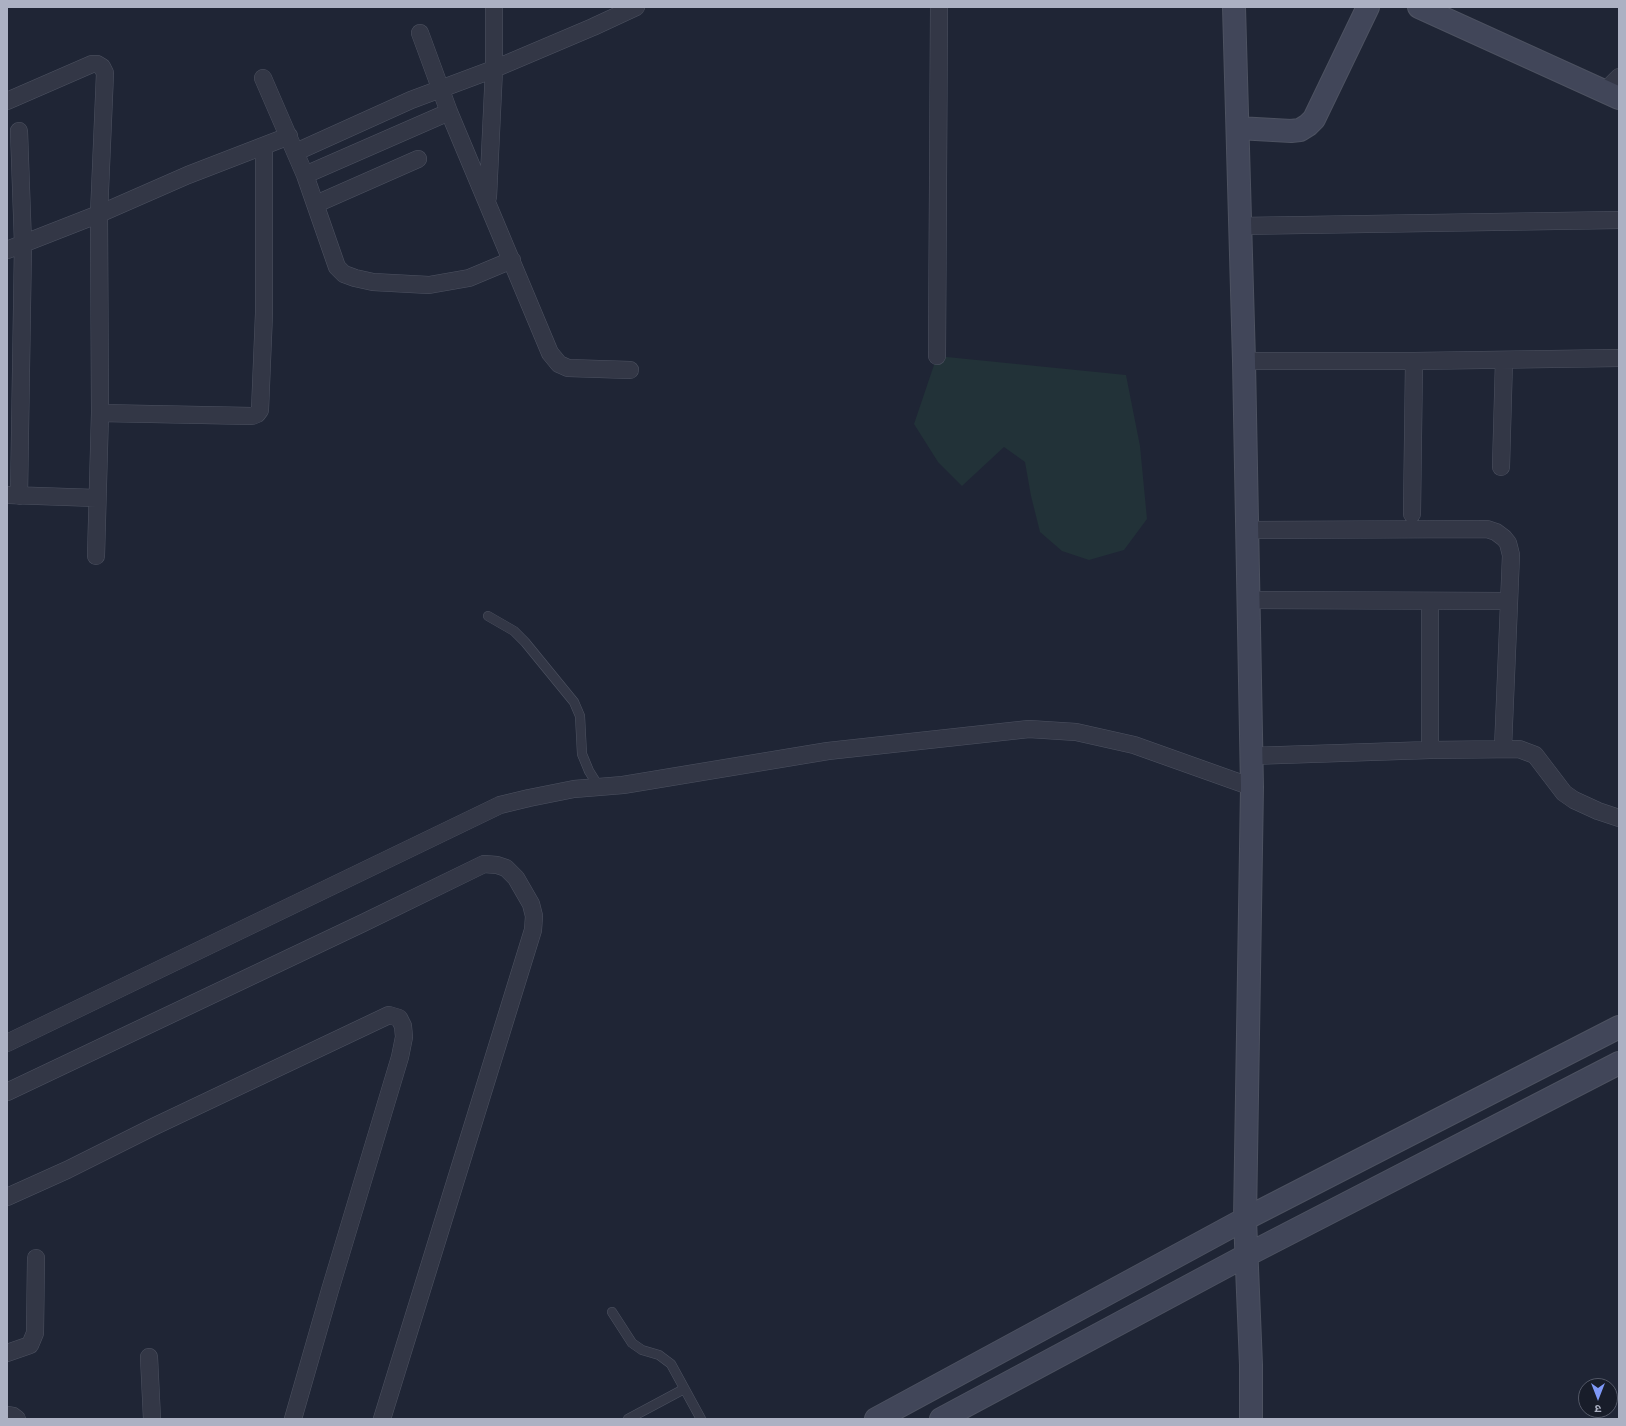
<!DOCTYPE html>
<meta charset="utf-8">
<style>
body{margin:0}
#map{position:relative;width:1626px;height:1426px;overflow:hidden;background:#1f2535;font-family:Cabin,"Noto Sans Devanagari",sans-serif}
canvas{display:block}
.frame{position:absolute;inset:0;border:8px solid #acb1c3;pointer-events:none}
.north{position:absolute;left:1578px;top:1378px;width:40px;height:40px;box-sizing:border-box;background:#181d2a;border:1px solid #535867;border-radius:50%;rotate:180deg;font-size:11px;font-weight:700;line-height:16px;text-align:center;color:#acb1c3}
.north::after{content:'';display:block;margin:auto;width:14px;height:18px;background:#7e98f7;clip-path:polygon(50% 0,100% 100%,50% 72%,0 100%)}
</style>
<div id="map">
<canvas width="1626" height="1426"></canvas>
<div class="frame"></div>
<div class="north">उ</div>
</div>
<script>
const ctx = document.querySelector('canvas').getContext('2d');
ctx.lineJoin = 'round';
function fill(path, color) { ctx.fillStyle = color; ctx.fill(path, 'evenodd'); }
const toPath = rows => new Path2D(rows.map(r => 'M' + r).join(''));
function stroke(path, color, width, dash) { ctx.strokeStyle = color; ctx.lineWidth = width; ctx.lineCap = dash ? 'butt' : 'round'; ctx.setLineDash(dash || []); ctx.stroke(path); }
const green = toPath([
 [937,356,1126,375,1140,446,1147,519,1124,550,1089,560,1062,551,1040,532,1031,496,1025,462,1004,447,962,486,938,462,914,424]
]);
const lane = toPath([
 [488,616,514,631,525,642,574,702,580,716,582,754,589,771,599,787],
 [612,1312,632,1343,642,1350,659,1355,671,1364,701,1419],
 [628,1419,684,1389]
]);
const street = toPath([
 [420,33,449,112,550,353,559,364,568,368,630,370],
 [263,78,305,175,337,267,344,274,355,278,373,282,429,285,469,278,512,260],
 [1604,92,1619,77],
 [7,101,92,64,97,64,102,67,105,73,99,214,100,413,96,556],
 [296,152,411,100,494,69,593,27,636,7],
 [305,175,449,112],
 [488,197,494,69,494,7],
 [316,204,418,159],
 [1240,226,1619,220],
 [7,250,99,214,188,175,289,136],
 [937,356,939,7],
 [1244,361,1414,361,1619,358],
 [100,413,252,416,257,414,260,410,264,313,264,147],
 [1501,467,1504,360],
 [9,495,96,498],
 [19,496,23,244,19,131],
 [1412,514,1414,361],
 [1248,530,1487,529,1496,532,1504,538,1508,543,1511,555,1503,748],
 [1249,600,1509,601],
 [1430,750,1430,601],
 [1251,756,1430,750,1519,749,1535,755,1564,793,1574,800,1598,811,1619,818],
 [7,1043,500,805,529,798,574,789,623,785,828,751,1029,729,1076,732,1134,745,1252,787],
 [7,1092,363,923,484,864,497,865,506,868,516,878,531,904,534,916,533,930,382,1419],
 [7,1197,67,1170,153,1127,389,1015,399,1018,403,1026,404,1037,400,1057,330,1290,293,1419],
 [7,1353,30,1345,35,1333,36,1258],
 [149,1357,152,1419],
 [7,1415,13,1416,17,1419]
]);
const secondary = toPath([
 [1234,7,1244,361,1252,787,1245,1219,1251,1365,1251,1419],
 [1419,7,1619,98],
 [1238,128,1291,131,1300,130,1308,125,1314,119,1368,7],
 [876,1419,1245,1219,1619,1027],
 [941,1419,1247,1255,1619,1063]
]);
fill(green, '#223238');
stroke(lane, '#4d5261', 10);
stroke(street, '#4d5261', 18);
stroke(secondary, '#4d5261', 24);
stroke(lane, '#333746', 9);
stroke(street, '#333746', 17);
stroke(secondary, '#414659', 22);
</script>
